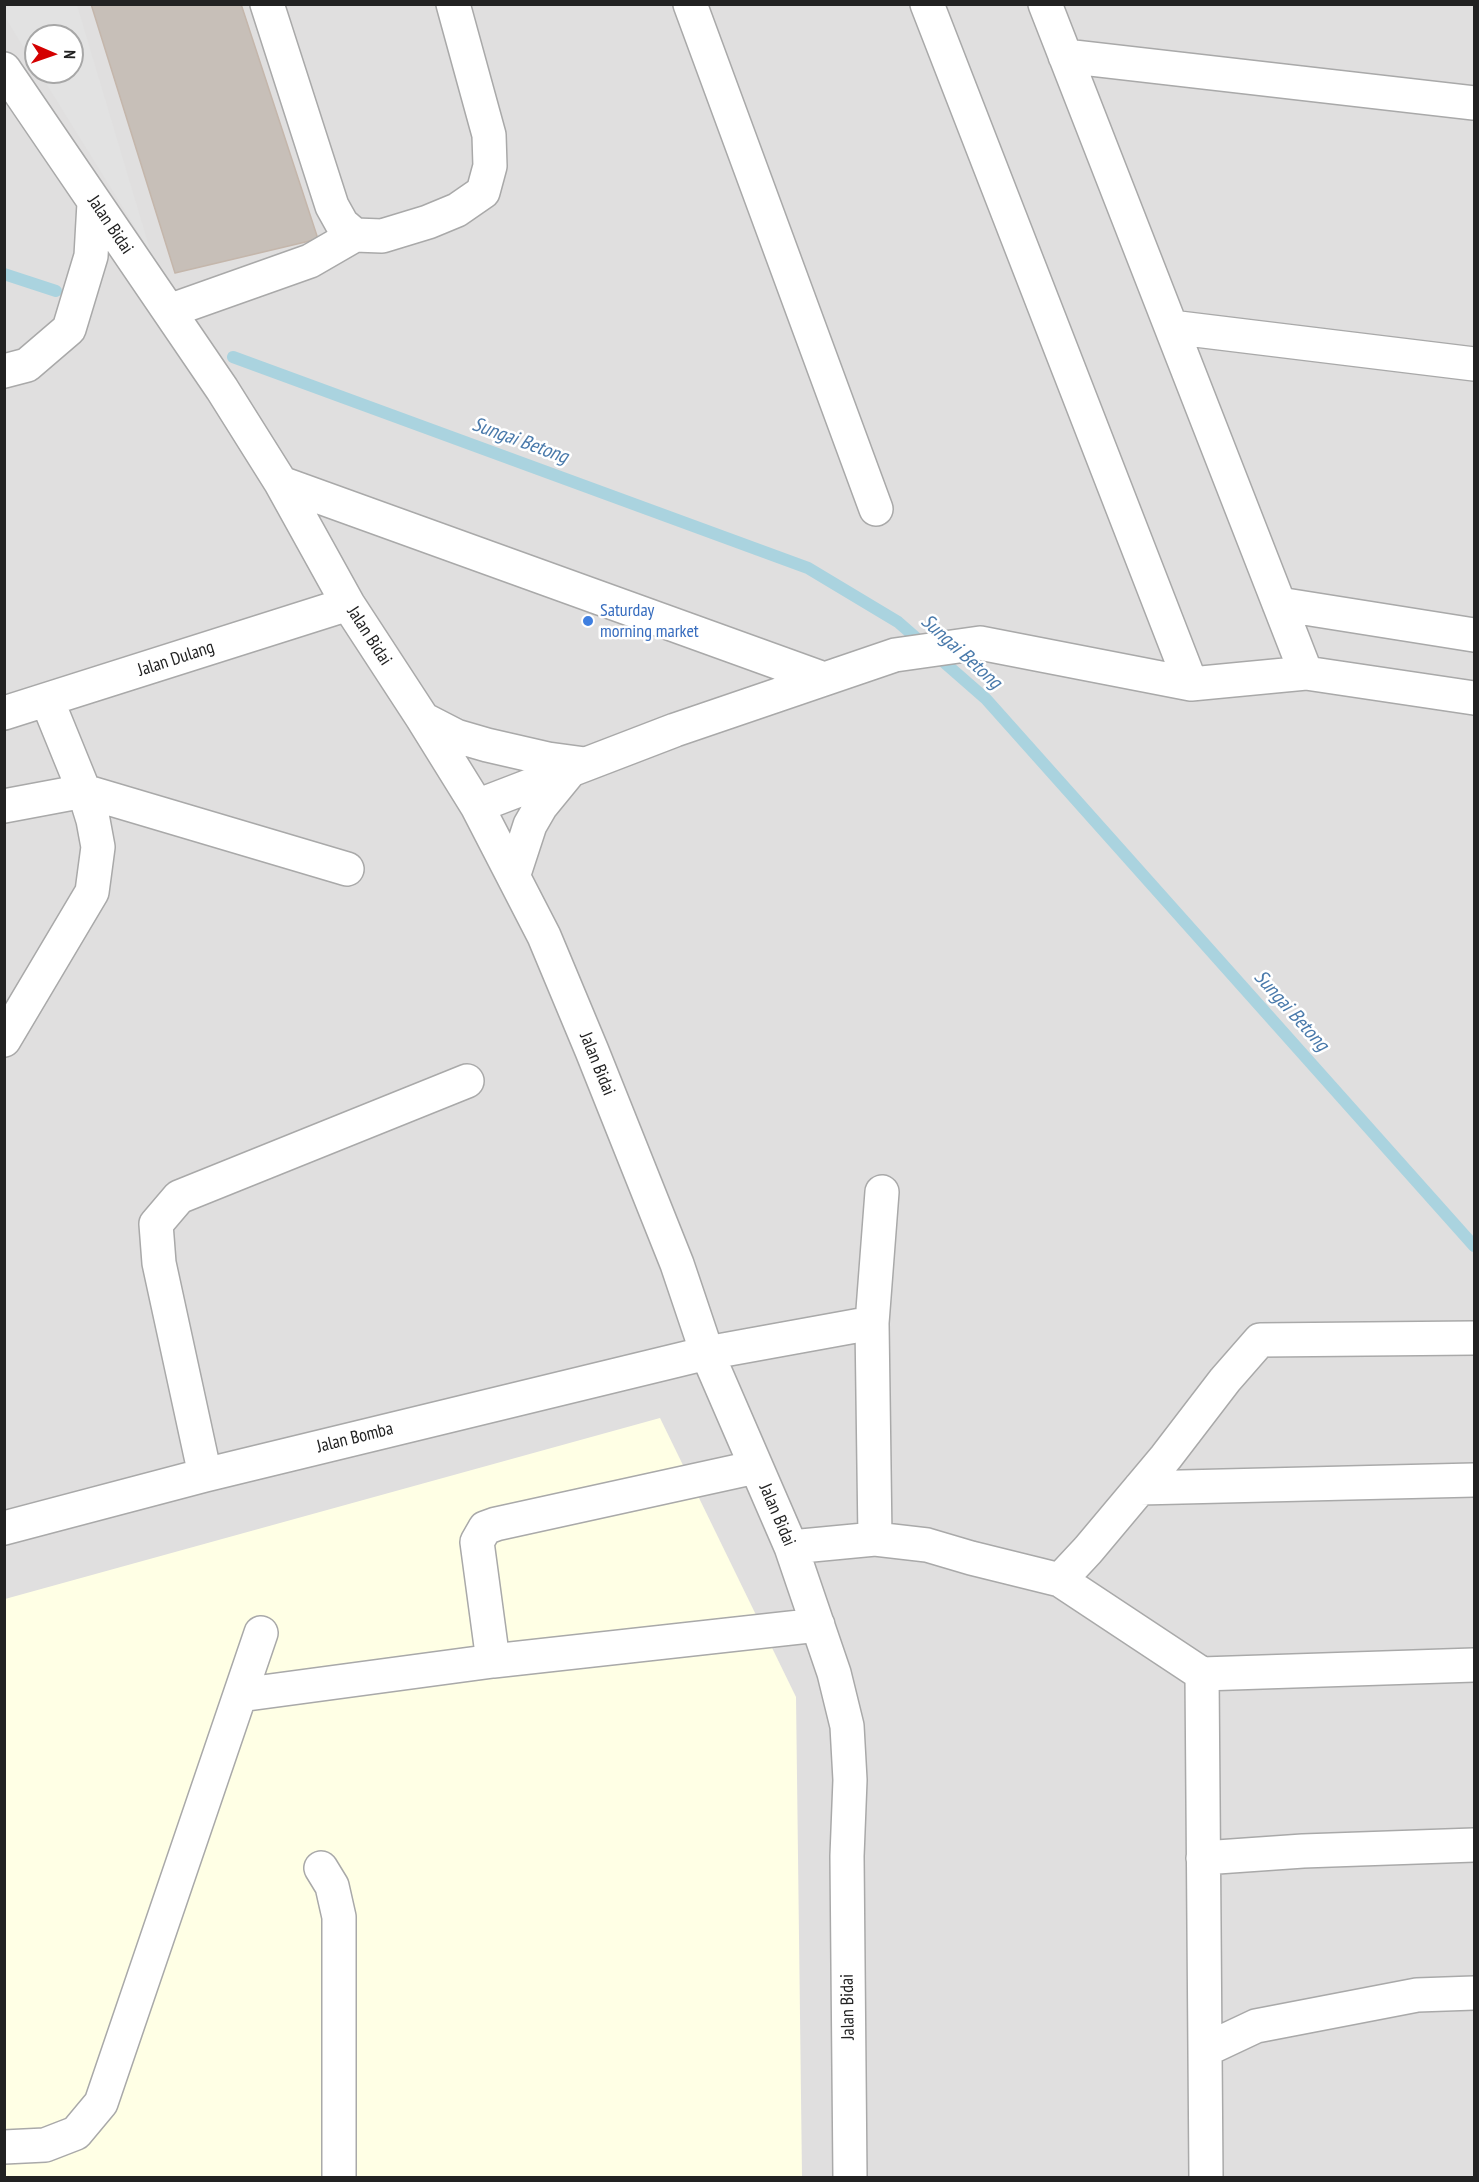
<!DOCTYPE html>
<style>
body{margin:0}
#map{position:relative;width:1479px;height:2182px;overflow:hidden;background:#f2efe9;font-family:"PT Sans Narrow",sans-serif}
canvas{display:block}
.frame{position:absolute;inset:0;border:6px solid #222;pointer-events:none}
.north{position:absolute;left:24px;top:24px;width:60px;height:60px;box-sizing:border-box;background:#fff;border:2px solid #a7a7a7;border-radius:50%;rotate:92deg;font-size:16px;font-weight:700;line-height:24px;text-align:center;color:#222}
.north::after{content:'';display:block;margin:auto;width:21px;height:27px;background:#d40000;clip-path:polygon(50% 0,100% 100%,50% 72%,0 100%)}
</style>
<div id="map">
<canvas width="1479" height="2182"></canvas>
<div class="frame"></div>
<div class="north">N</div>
</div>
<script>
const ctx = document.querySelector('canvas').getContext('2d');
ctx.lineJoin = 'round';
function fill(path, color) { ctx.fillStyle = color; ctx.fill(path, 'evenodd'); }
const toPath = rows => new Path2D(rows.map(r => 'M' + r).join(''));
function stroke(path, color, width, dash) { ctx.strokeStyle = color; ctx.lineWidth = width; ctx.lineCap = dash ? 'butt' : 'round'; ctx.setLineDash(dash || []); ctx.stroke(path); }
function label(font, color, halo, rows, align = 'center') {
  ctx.font = font + ' "PT Sans Narrow",sans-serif'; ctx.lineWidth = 5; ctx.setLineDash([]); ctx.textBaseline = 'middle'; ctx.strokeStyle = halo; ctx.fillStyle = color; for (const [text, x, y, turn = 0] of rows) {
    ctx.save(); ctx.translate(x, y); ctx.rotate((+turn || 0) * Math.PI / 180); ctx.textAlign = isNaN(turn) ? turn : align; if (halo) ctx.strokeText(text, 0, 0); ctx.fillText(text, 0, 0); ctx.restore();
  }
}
const residential = toPath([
 [5,5,1474,5,1474,2177,5,2177],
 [36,36,72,36,72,72,36,72]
]);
const education = toPath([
 [660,1418,796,1697,802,2177,5,2178,5,1599]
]);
const parking = toPath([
 [5,4,77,5,151,253,39,72,72,72,72,36,36,36,36,68,5,17]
]);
const stream = toPath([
 [4,274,56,291],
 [233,357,808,568,898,622,986,699,1474,1246]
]);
const building = toPath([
 [91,4,241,4,318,239,175,273,91,4]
]);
const minor = toPath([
 [267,4,332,206,342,224,355,235,382,236,428,222,457,210,483,192,490,166,489,135,453,4],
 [690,4,876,509],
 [927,4,1191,684],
 [1045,4,1306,673],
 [1065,56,1474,103],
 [4,69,222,389,281,483,348,604,423,719,477,806,544,936,592,1051,677,1264,707,1353,791,1547,834,1673,847,1726,850,1780,847,1856,850,2178],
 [169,311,310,261,355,235],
 [1171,327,1474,364],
 [4,371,27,365,69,329,91,256,94,203],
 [281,483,824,679],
 [1279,604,1474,635],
 [4,713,348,604],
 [423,719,456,736,487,745,548,759,585,764],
 [4,806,84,791,347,869],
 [477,806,675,730,895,655,980,643,1191,684,1306,673,1474,698],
 [514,874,530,825,541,806,568,773],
 [4,1040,92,892,98,847,93,820,84,791,47,700],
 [872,1323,882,1192],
 [756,1467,496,1524,485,1528,477,1542,493,1661,818,1625],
 [205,1475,159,1263,156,1224,179,1197,467,1081],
 [1140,1488,1474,1480],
 [4,1528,205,1475,707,1353,872,1323,875,1539],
 [791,1547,875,1539,927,1545,971,1558,1060,1580,1088,1550,1166,1457,1225,1380,1260,1340,1474,1338],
 [1060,1580,1202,1674,1474,1665],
 [1202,1674,1206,2178],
 [240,1695,493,1661],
 [1203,1858,1303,1851,1474,1845],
 [321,1868,332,1886,339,1917,339,2178],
 [1205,2050,1256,2026,1417,1995,1474,1993],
 [4,2147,45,2145,76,2133,101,2103,261,1633]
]);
const markers = [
 [588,621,6,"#3f7fe0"]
];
const streetNames = [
 ["Jalan Bidai",110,225,56],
 ["Jalan Bidai",369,636,57],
 ["Jalan Dulang",176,659,-18],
 ["Jalan Bidai",597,1064,68],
 ["Jalan Bomba",355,1438,-14],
 ["Jalan Bidai",777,1515,67],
 ["Jalan Bidai",848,2007,-91]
];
const shopNames = [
 ["Saturday",600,611],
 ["morning market",600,632]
];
const waterNames = [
 ["Sungai Betong",520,441,20],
 ["Sungai Betong",961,652,42],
 ["Sungai Betong",1291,1011,48]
];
fill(residential, '#e0dfdf');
fill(education, '#ffffe5');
fill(parking, '#e2e2e2');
stroke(stream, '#aad3df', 12);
fill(building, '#c7bfb8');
stroke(building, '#c4b6ab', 1.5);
stroke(minor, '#a9a9a9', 36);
stroke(minor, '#fff', 33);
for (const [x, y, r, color] of markers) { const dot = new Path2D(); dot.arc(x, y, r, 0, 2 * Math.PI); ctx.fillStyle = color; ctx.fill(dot); stroke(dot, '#fff', 2); }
label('18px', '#222', '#fff', streetNames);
label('18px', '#366cbe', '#fff', shopNames, 'left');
label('italic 20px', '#4a7aab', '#fff', waterNames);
</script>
